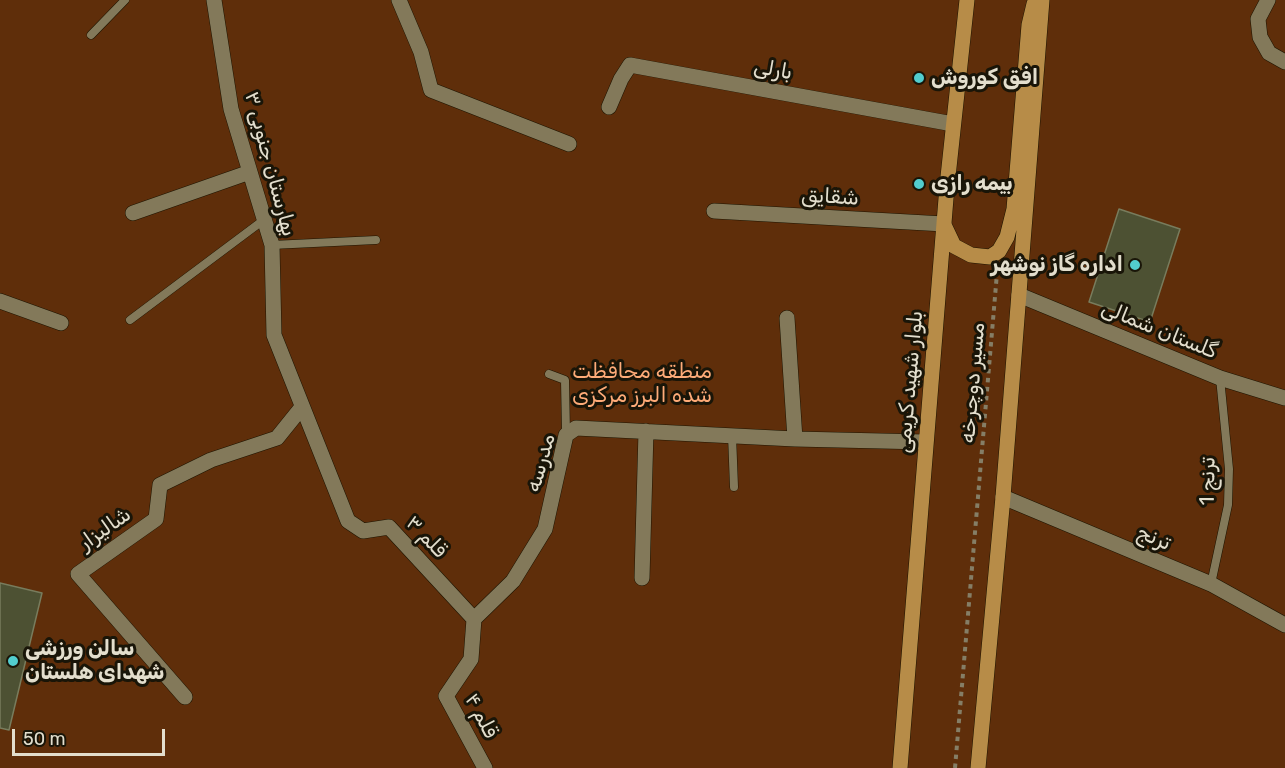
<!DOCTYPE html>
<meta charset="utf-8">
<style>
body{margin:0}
#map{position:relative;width:1285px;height:768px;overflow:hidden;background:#352c0e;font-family:Rubik,sans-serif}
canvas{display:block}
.scale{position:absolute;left:12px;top:729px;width:153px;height:27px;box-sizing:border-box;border:3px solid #e3decd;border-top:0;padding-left:8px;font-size:18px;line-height:21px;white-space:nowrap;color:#e3decd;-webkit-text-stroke:4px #191508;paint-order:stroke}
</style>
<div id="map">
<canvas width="1285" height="768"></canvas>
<div class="scale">50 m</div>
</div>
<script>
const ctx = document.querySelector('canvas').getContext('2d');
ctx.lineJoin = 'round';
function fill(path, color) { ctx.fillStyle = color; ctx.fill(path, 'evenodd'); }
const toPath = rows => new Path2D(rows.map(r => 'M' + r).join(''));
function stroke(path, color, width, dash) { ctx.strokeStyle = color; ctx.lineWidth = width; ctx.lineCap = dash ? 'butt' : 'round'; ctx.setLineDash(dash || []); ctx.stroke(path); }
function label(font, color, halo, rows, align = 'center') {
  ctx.font = font + ' Rubik,"Noto Naskh Arabic",sans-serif'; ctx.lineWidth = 6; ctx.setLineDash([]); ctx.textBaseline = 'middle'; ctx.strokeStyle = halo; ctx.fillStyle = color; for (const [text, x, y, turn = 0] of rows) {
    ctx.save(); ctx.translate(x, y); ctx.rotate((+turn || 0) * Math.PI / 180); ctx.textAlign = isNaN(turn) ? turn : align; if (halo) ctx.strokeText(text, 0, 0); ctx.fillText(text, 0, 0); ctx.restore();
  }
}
const green = toPath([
 [0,0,1285,0,1285,768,0,768]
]);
const building = toPath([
 [1119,209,1180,229,1150,322,1089,302,1119,209],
 [0,583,42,593,9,730,0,728,0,583]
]);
const path = toPath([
 [955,768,997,273]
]);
const service = toPath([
 [91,35,125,0],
 [272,245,376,240],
 [130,320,265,219],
 [549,374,565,380,566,433],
 [732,435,734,487],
 [1211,584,1228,505,1229,469,1220,378]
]);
const minor = toPath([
 [214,0,231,109,272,245,274,335,348,521,363,531,389,527,474,619],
 [399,0,421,52,431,90,569,144],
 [1268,0,1258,19,1260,37,1269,53,1285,62],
 [609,107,621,79,630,65,953,124],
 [714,211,944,224],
 [133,213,250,172],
 [1019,295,1220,378,1285,398],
 [0,301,61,323],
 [787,318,795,439],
 [1003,497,1211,584,1285,625],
 [642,578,646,431],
 [474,619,513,581,545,529,566,435,576,428,795,439,925,442],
 [474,619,471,659,446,696,485,768],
 [185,697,78,574,156,519,160,485,211,460,277,438,302,407]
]);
const primary = toPath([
 [945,227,954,246,971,255,990,257,999,251,1007,237,1014,209,1029,25,1034,4],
 [900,768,947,186,967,0],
 [978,768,1003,497,1042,0]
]);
const markers = [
 [919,78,6,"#52cdce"],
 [919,184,6,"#52cdce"],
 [1135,265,6,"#52cdce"],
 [13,661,6,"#52cdce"]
];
const streetNames = [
 ["بارلی",773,70,10],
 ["بهارستان جنوبی ۳",270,164,75],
 ["شقایق",830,197,3],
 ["گلستان شمالی",1159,330,22],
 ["بلوار شهید کریمی",910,382,-85],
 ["مسیر دوچرخه",973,383,-85],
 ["مدرسه",541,463,-74],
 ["ترنج 1",1208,481,-89],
 ["شالیزار",105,529,-35],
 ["قلم ۳",426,537,46],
 ["ترنج",1154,538,23],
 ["قلم ۴",481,716,62]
];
const poiNames = [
 ["افق کوروش",931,78],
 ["بیمه رازی",931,184],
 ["اداره گاز نوشهر",1123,265,"right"],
 ["سالن ورزشی",25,649],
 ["شهدای هلستان",25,673]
];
const parkNames = [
 ["منطقه محافظت",642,372],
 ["شده البرز مرکزی",642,396]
];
fill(green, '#5f2e0a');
fill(building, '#4d5133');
stroke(building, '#787c5d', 1.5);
stroke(service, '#1c1400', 9);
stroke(minor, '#1c1400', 16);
stroke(primary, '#1c1400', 16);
stroke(path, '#857e66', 4, [4.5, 4.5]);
stroke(service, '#83795a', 8);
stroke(minor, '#83795a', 15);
stroke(primary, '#b78c48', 15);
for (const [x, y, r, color] of markers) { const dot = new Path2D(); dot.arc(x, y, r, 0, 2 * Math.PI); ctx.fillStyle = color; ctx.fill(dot); stroke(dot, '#191508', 2); }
label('21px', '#e3decd', '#191508', streetNames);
label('bold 21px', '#e3decd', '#191508', poiNames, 'left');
label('21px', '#feab78', '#191508', parkNames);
</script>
